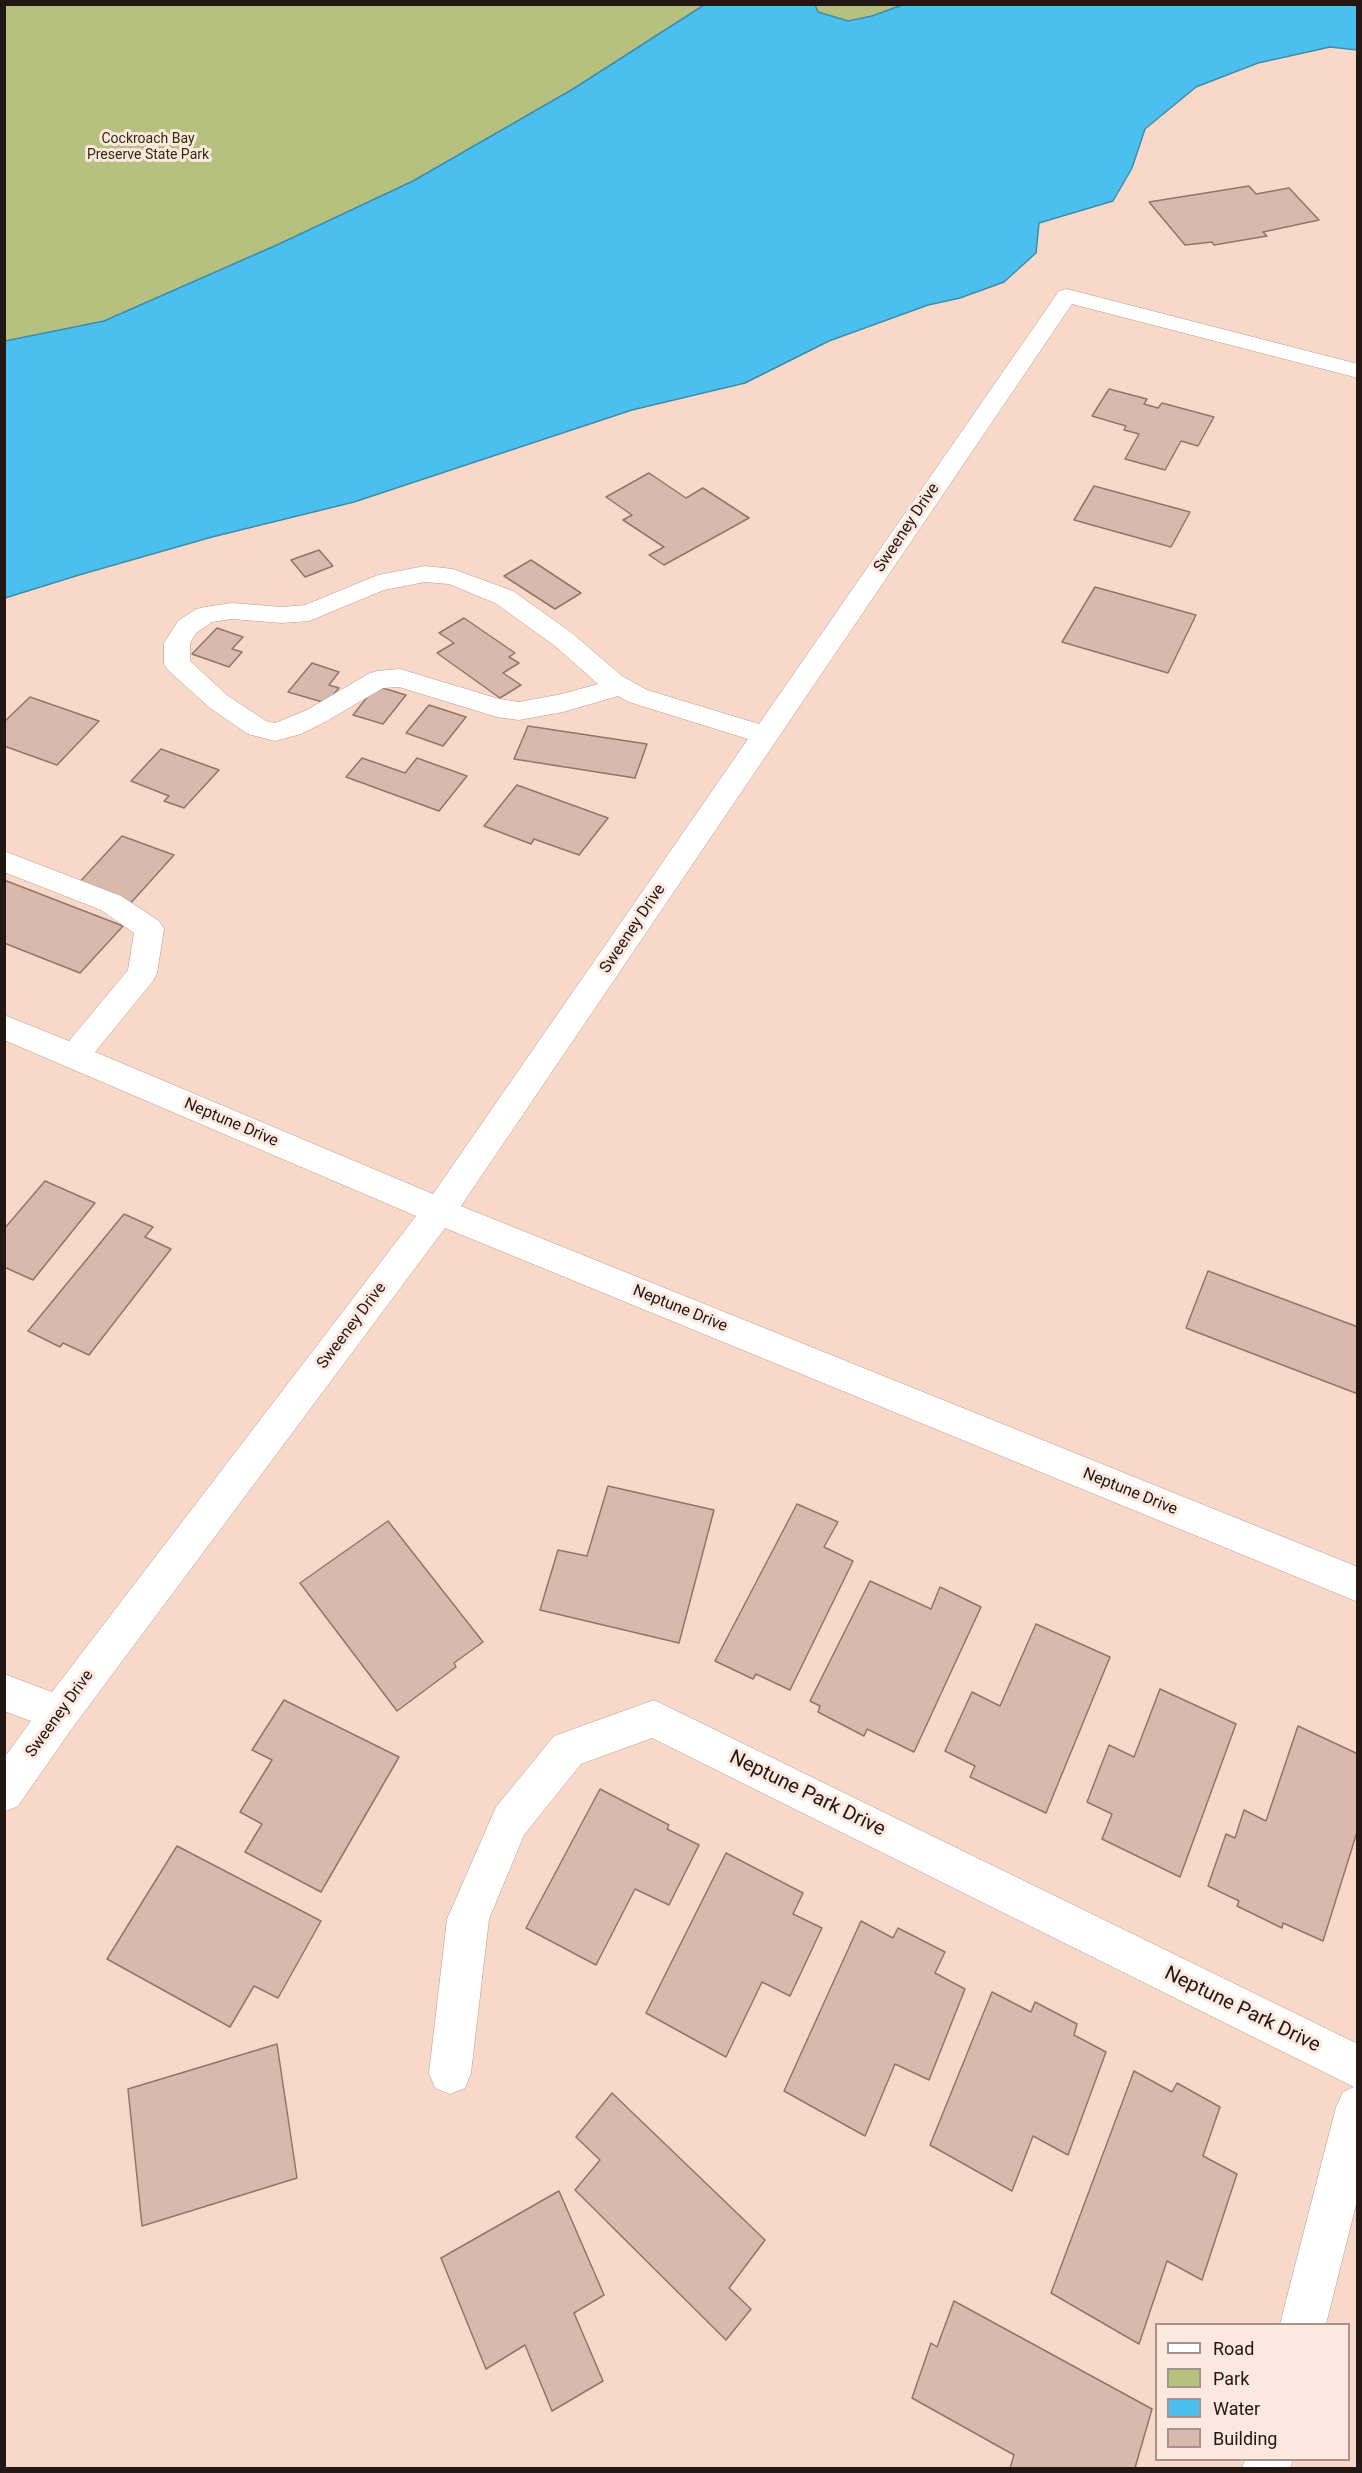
<!DOCTYPE html>
<style>
body{margin:0}
#map{position:relative;width:1362px;height:2473px;overflow:hidden;background:#f8d8c9;font-family:Roboto,sans-serif}
canvas{display:block}
.frame{position:absolute;inset:0;border:6px solid #221712;pointer-events:none}
.legend{position:absolute;left:1155px;top:2323px;width:195px;height:138px;box-sizing:border-box;background:#fce8df;border:2px solid #a5948d;margin:0;padding:8px 10px;list-style:none;font-size:18px;color:#221712}
.legend li{display:flex;align-items:center;gap:12px;height:30px}
.legend b{width:30px;border:2px solid #a5948d}
</style>
<div id="map">
<canvas width="1362" height="2473"></canvas>
<div class="frame"></div>
<ul class="legend">
<li><b style="height:8px;background:#fff"></b>Road</li>
<li><b style="height:16px;background:#b6c07f"></b>Park</li>
<li><b style="height:16px;background:#4bc0ee"></b>Water</li>
<li><b style="height:16px;background:#d8b9ab"></b>Building</li>
</ul>
</div>
<script>
const ctx = document.querySelector('canvas').getContext('2d');
ctx.lineJoin = 'round';
function fill(path, color) { ctx.fillStyle = color; ctx.fill(path, 'evenodd'); }
const toPath = rows => new Path2D(rows.map(r => 'M' + r).join(''));
function stroke(path, color, width, dash) { ctx.strokeStyle = color; ctx.lineWidth = width; ctx.lineCap = dash ? 'butt' : 'round'; ctx.setLineDash(dash || []); ctx.stroke(path); }
function label(font, color, halo, rows, align = 'center') {
  ctx.font = font + ' Roboto,sans-serif'; ctx.lineWidth = 6; ctx.setLineDash([]); ctx.textBaseline = 'middle'; ctx.strokeStyle = halo; ctx.fillStyle = color; for (const [text, x, y, turn = 0] of rows) {
    ctx.save(); ctx.translate(x, y); ctx.rotate((+turn || 0) * Math.PI / 180); ctx.textAlign = isNaN(turn) ? turn : align; if (halo) ctx.strokeText(text, 0, 0); ctx.fillText(text, 0, 0); ctx.restore();
  }
}
const green = toPath([
 [5,5,704,5,573,89,413,181,279,244,104,321,5,341],
 [815,5,905,5,872,16,848,21,818,12]
]);
const water = toPath([
 [905,4,1357,5,1357,50,1330,47,1258,63,1196,87,1145,129,1132,168,1113,201,1039,223,1036,253,1004,282,960,298,928,305,829,341,745,383,632,410,354,502,212,537,79,575,5,598,5,341,104,321,279,244,413,181,573,89,704,5,815,5,818,12,848,21,872,16,905,4]
]);
const building = toPath([
 [1249,186,1256,194,1289,188,1319,220,1263,232,1267,236,1214,245,1212,242,1185,245,1149,202,1249,186],
 [1109,389,1147,399,1144,404,1158,408,1162,403,1214,417,1198,446,1181,441,1165,470,1125,459,1139,434,1124,430,1126,426,1092,416,1109,389],
 [649,473,686,498,703,488,749,518,664,565,649,555,664,547,623,520,632,515,606,497,649,473],
 [1094,486,1190,512,1171,547,1074,520,1094,486],
 [319,550,333,566,305,577,291,560,319,550],
 [531,560,581,593,555,609,504,576,531,560],
 [1095,587,1196,615,1168,673,1062,642,1095,587],
 [464,618,515,653,509,657,519,663,503,673,521,685,500,698,437,653,454,643,439,633,464,618],
 [217,628,243,637,232,649,242,652,229,667,192,654,217,628],
 [312,663,339,672,329,685,339,688,326,703,288,692,312,663],
 [376,686,406,695,383,724,353,715,376,686],
 [30,697,99,721,57,765,4,746,4,722,30,697],
 [429,705,466,717,443,746,406,733,429,705],
 [528,726,647,744,635,778,514,759,528,726],
 [161,749,219,770,184,808,164,801,169,796,131,781,161,749],
 [362,758,405,773,417,758,467,776,439,811,346,777,362,758],
 [517,785,608,818,579,855,534,839,531,844,484,826,517,785],
 [122,836,174,855,128,906,76,886,122,836],
 [4,880,123,926,80,973,4,943,4,880],
 [45,1181,95,1203,33,1280,4,1267,4,1229,45,1181],
 [124,1214,153,1227,145,1237,171,1249,89,1355,63,1343,60,1347,28,1331,124,1214],
 [1208,1271,1358,1327,1358,1394,1186,1328,1208,1271],
 [608,1486,714,1510,679,1643,540,1610,558,1550,587,1556,608,1486],
 [797,1504,838,1522,824,1547,853,1561,790,1690,756,1674,753,1679,715,1661,797,1504],
 [388,1521,483,1642,454,1663,456,1667,397,1711,300,1583,388,1521],
 [870,1581,931,1609,940,1587,981,1607,914,1752,867,1729,864,1736,818,1712,820,1706,810,1701,870,1581],
 [1036,1624,1110,1657,1046,1813,970,1777,975,1766,945,1751,972,1692,1000,1706,1036,1624],
 [1160,1689,1236,1724,1180,1877,1102,1839,1112,1814,1087,1802,1109,1745,1134,1757,1160,1689],
 [284,1700,399,1757,321,1892,245,1852,262,1824,240,1812,272,1760,252,1750,284,1700],
 [1298,1726,1358,1754,1358,1829,1323,1941,1283,1923,1282,1928,1237,1906,1239,1901,1208,1886,1226,1834,1235,1838,1244,1810,1266,1821,1298,1726],
 [600,1789,669,1825,667,1829,699,1845,669,1905,635,1889,596,1965,526,1928,600,1789],
 [177,1846,321,1921,278,1998,254,1986,230,2027,107,1959,177,1846],
 [726,1853,803,1893,793,1914,822,1928,790,1996,762,1982,726,2057,646,2013,726,1853],
 [861,1921,893,1938,898,1928,945,1952,935,1973,965,1989,929,2080,895,2064,865,2136,784,2091,861,1921],
 [992,1992,1031,2012,1035,2002,1077,2024,1074,2035,1106,2052,1068,2155,1033,2136,1012,2191,930,2145,992,1992],
 [277,2044,297,2178,142,2226,128,2089,277,2044],
 [1134,2071,1172,2092,1177,2083,1220,2107,1203,2156,1237,2174,1202,2280,1167,2261,1139,2344,1051,2293,1134,2071],
 [612,2093,765,2240,729,2288,751,2309,726,2340,575,2190,600,2160,576,2137,612,2093],
 [559,2191,604,2295,574,2313,603,2381,552,2411,525,2345,486,2369,441,2258,559,2191],
 [954,2301,1152,2409,1135,2468,1010,2468,1014,2455,912,2398,931,2343,937,2347,954,2301]
]);
const minor = toPath([
 [1067,289,1358,364,1358,378,1072,304,461,1206,1358,1567,1358,1602,445,1228,73,1727,18,1806,4,1812,4,1758,31,1721,4,1711,4,1674,52,1692,416,1216,4,1040,4,1015,69,1041,128,970,134,933,101,910,4,872,4,851,121,896,159,921,164,929,157,973,153,981,95,1052,433,1194,748,739,629,702,618,696,563,712,519,720,497,717,399,687,383,688,325,722,301,734,275,741,248,734,210,708,168,670,164,664,164,643,178,621,196,609,205,607,232,603,282,607,305,605,378,575,425,566,453,569,513,591,573,634,622,676,647,690,759,724,1059,291,1067,289],
 [425,582,449,584,495,603,555,646,598,684,562,694,519,702,499,699,400,669,377,671,368,674,307,710,275,723,266,721,228,696,190,661,190,643,196,633,212,622,232,619,282,623,309,621,384,590,425,582],
 [654,1700,1358,2044,1358,2197,1326,2324,1280,2324,1336,2107,1343,2092,1354,2087,652,1738,581,1764,524,1835,489,1919,471,2073,465,2088,450,2094,435,2088,429,2073,447,1919,496,1807,554,1736,654,1700],
 [1245,2460,1293,2460,1290,2468,1242,2468,1245,2460]
]);
const farParknames = [
 ["Cockroach Bay",148,139],
 ["Preserve State Park",148,155]
];
const streetNames = [
 ["Sweeney Drive",907,528,-56],
 ["Sweeney Drive",633,929,-56],
 ["Neptune Drive",231,1123,23],
 ["Neptune Drive",680,1309,22],
 ["Sweeney Drive",352,1326,-53],
 ["Neptune Drive",1130,1492,22],
 ["Sweeney Drive",60,1714,-54]
];
const nearStreetnames = [
 ["Neptune Park Drive",807,1794,26],
 ["Neptune Park Drive",1242,2010,26]
];
fill(green, '#b6c07f');
fill(water, '#4bc0ee');
stroke(water, '#3f8dac', 1.5);
fill(building, '#d8b9ab');
stroke(building, '#937669', 1.5);
stroke(minor, '#b89a8c', 1);
fill(minor, '#fff');
label('14px', '#2d3108', '#fce8df', farParknames);
label('16px', '#221712', '#fce8df', streetNames);
label('20px', '#221712', '#fce8df', nearStreetnames);
</script>
